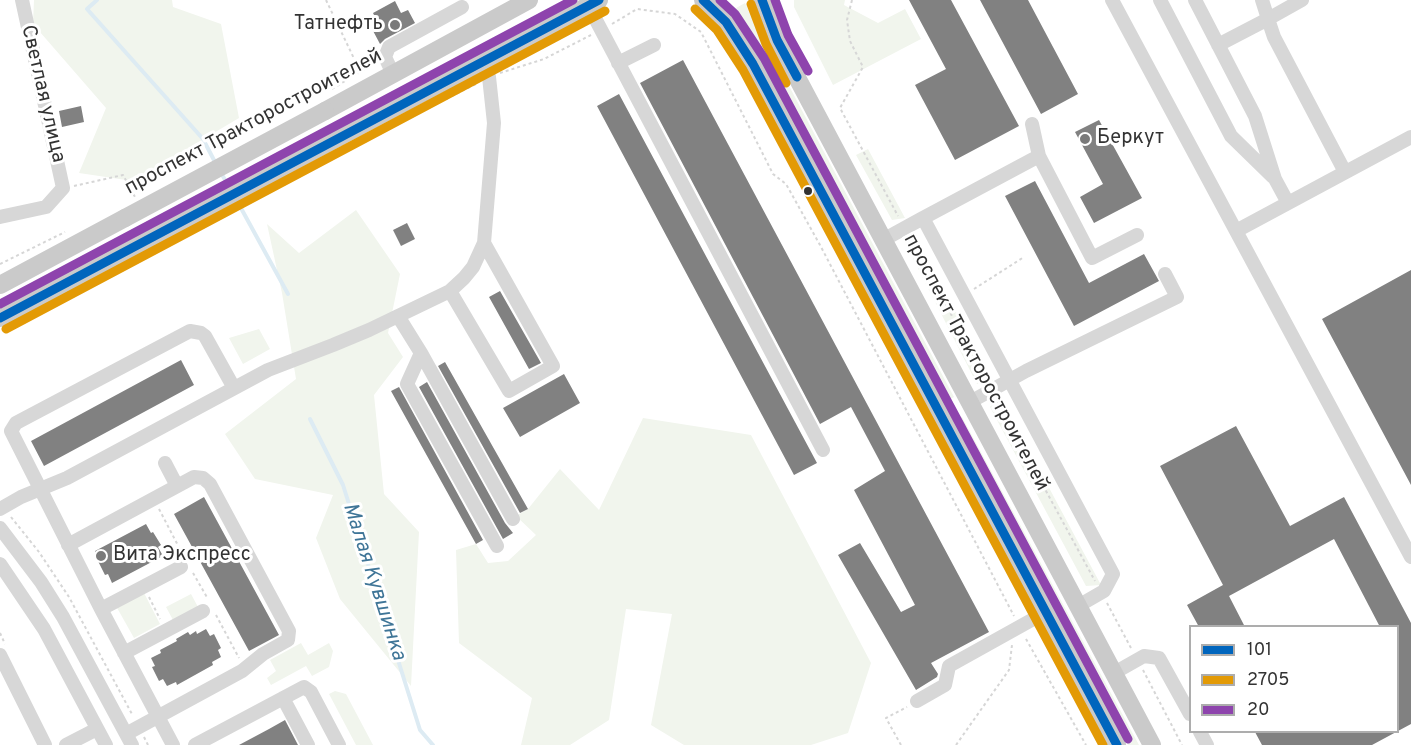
<!DOCTYPE html>
<meta charset="utf-8">
<style>
body{margin:0}
#map{position:relative;width:1411px;height:745px;overflow:hidden;background:#fff;font-family:Overpass,sans-serif}
canvas{display:block}
.legend{position:absolute;left:1189px;top:625px;width:210px;height:108px;box-sizing:border-box;background:#fff;border:2px solid #adadad;margin:0;padding:8px 10px;list-style:none;font-size:18px;color:#333}
.legend li{display:flex;align-items:center;gap:12px;height:30px}
.legend b{width:30px;border:2px solid #adadad}
</style>
<div id="map">
<canvas width="1411" height="745"></canvas>
<ul class="legend">
<li><b style="height:8px;background:#0065bd"></b>101</li>
<li><b style="height:8px;background:#e39a05"></b>2705</li>
<li><b style="height:8px;background:#8e44ad"></b>20</li>
</ul>
</div>
<script>
const ctx = document.querySelector('canvas').getContext('2d');
ctx.lineJoin = 'round';
function fill(path, color) { ctx.fillStyle = color; ctx.fill(path, 'evenodd'); }
const toPath = rows => new Path2D(rows.map(r => 'M' + r).join(''));
function stroke(path, color, width, dash) { ctx.strokeStyle = color; ctx.lineWidth = width; ctx.lineCap = dash ? 'butt' : 'round'; ctx.setLineDash(dash || []); ctx.stroke(path); }
function label(font, color, halo, rows, align = 'center') {
  ctx.font = font + ' Overpass,sans-serif'; ctx.lineWidth = 6; ctx.setLineDash([]); ctx.textBaseline = 'middle'; ctx.strokeStyle = halo; ctx.fillStyle = color; for (const [text, x, y, turn = 0] of rows) {
    ctx.save(); ctx.translate(x, y); ctx.rotate((+turn || 0) * Math.PI / 180); ctx.textAlign = isNaN(turn) ? turn : align; if (halo) ctx.strokeText(text, 0, 0); ctx.fillText(text, 0, 0); ctx.restore();
  }
}
const green = toPath([
 [34,0,172,0,173,7,221,24,239,118,133,181,79,173,106,108,33,24],
 [794,0,845,0,844,5,878,23,905,9,921,39,833,85,794,7],
 [745,3,954,397,946,402,736,8],
 [868,149,905,218,892,220,856,155],
 [356,210,400,274,388,333,403,357,374,395,384,494,419,532,411,686,340,599,316,538,333,495,255,479,225,434,296,379,282,293,267,224,299,253],
 [913,232,993,381,977,384,904,241],
 [259,329,270,349,243,364,229,338],
 [1000,396,1101,585,1086,586,990,407],
 [957,416,962,417,1139,745,1128,745,955,420],
 [643,418,751,435,871,663,848,733,811,745,684,745,651,725,672,614,626,609,609,720,570,745,521,745,532,698,459,643,456,550,476,544,488,563,508,561,536,535,516,516,528,509,560,469,599,510],
 [143,591,160,624,134,638,116,606],
 [191,594,198,607,173,620,166,607],
 [301,643,308,655,329,643,333,651,329,667,312,676,306,666,271,685,267,678,276,671,270,660],
 [335,691,346,694,373,745,356,745,329,694]
]);
const stream = toPath([
 [97,0,87,9,203,139,216,164],
 [221,173,231,190],
 [236,199,288,294],
 [310,419,343,485,420,730,433,745]
]);
const building = toPath([
 [909,0,951,0,1019,126,955,160,915,85,946,69],
 [980,0,1028,0,1078,94,1041,114],
 [395,1,401,13,408,10,415,23,385,39,380,44,371,27,378,23,373,13],
 [683,60,989,632,931,663,938,674,937,677,916,690,838,555,860,543,901,612,915,605,854,490,885,471,851,407,820,424,640,83],
 [619,94,817,463,794,475,597,106],
 [81,106,84,122,62,127,59,111],
 [1099,120,1142,198,1094,223,1080,197,1103,184,1075,132],
 [1035,181,1089,283,1144,254,1159,281,1074,326,1005,196],
 [407,223,415,239,401,246,393,230],
 [1411,270,1411,485,1322,319],
 [500,291,541,363,529,369,489,297],
 [181,360,194,385,44,466,31,441],
 [445,362,528,509,520,513,438,366],
 [564,374,580,403,520,437,503,408],
 [427,382,505,523,513,533,503,539,419,387],
 [399,387,483,540,476,544,391,391],
 [1236,426,1290,526,1344,497,1411,623,1411,724,1372,745,1262,745,1255,732,1398,732,1398,627,1380,627,1334,539,1229,596,1245,627,1199,627,1187,605,1223,585,1160,466],
 [204,497,279,635,249,651,174,514],
 [146,524,151,533,153,532,161,545,158,547,163,556,112,583,108,574,105,575,98,561,100,560,95,551],
 [206,629,210,636,214,634,221,648,218,650,221,657,212,662,213,665,177,685,176,682,167,686,163,679,159,681,152,667,155,666,151,658,161,653,160,650,177,641,176,639,188,632,190,635,196,631,197,634],
 [285,720,298,745,239,745,269,729]
]);
const path = toPath([
 [326,0,360,71],
 [852,0,847,20,850,41,863,67,840,108,898,216],
 [612,24,637,9,675,14,701,32,773,174,786,184,820,245,1014,616],
 [500,73,544,59,591,35],
 [332,89,373,64],
 [446,99,478,83],
 [74,186,123,175,135,197],
 [911,239,986,380],
 [0,264,65,232],
 [974,289,1024,257],
 [997,401,1095,581],
 [159,509,183,555],
 [11,517,39,552,69,597,133,716],
 [193,573,208,599],
 [149,597,160,619],
 [1107,603,1131,648],
 [216,615,239,658],
 [0,633,5,644],
 [1026,639,1086,745],
 [1143,670,1182,745],
 [144,737,148,745],
 [901,745,886,718,907,707],
 [956,745,1009,670,1012,645]
]);
const minor = toPath([
 [1112,0,1411,557],
 [1160,0,1231,136,1273,177],
 [1195,0,1255,116,1275,179,1288,203],
 [1302,0,1268,19,1274,37,1345,172],
 [588,5,823,450],
 [1218,45,1268,19,1262,0],
 [618,63,654,45],
 [393,74,385,57,389,47,462,7],
 [1032,124,1039,156],
 [0,217,46,207,63,188,22,0],
 [1236,231,1411,137],
 [883,240,923,218],
 [450,291,509,391,553,366,484,243],
 [398,316,421,353,513,519],
 [421,353,407,384,497,546],
 [970,402,1026,371,1177,297,1165,274],
 [165,463,177,486],
 [0,509,21,497,67,478,268,370,333,345,369,330,450,291,464,278,473,267,484,243,494,123,489,77,484,62],
 [0,528,41,582,63,617,132,745],
 [68,545,194,477,203,478,210,484,289,631,288,640,263,654,242,671,126,734],
 [0,564,44,629,106,745],
 [1078,606,1104,591,1113,574,923,218,1039,156,1092,258,1137,235],
 [101,609,181,567],
 [124,653,203,611],
 [0,655,45,745],
 [1114,673,1144,656,1159,658,1190,714],
 [283,698,308,745],
 [917,701,945,685,949,666,1046,612],
 [1200,732,1207,745],
 [66,745,97,729],
 [173,745,101,609,11,431,16,423,190,331,201,333,205,336,234,388],
 [195,745,304,687,311,692,339,745]
]);
const major = toPath([
 [703,0,726,22,753,64,1117,745],
 [762,0,777,40,1152,745],
 [325,111,529,0],
 [339,137,599,0],
 [0,285,125,218],
 [0,318,139,245]
]);
const majorBridge = toPath([
 [125,218,325,111],
 [139,245,339,137]
]);
const bus1 = toPath([
 [703,0,726,22,753,64,1117,745],
 [762,0,777,40,797,77],
 [0,318,599,0]
]);
const bus2 = toPath([
 [751,4,766,44,786,83],
 [695,9,717,30,743,70,1103,745],
 [6,329,605,11]
]);
const bus3 = toPath([
 [720,0,735,14,764,58,1128,739],
 [775,0,788,35,808,71],
 [0,304,573,0]
]);
const markers = [
 [395,25,6,"#7a7a7a"],
 [1085,139,6,"#7a7a7a"],
 [808,191,5,"#333"],
 [101,556,6,"#7a7a7a"]
];
const poiNames = [
 ["Татнефть",383,25,"right"],
 ["Беркут",1097,139],
 ["Вита Экспресс",113,556]
];
const streetNames = [
 ["Светлая улица",42,94,77],
 ["проспект Тракторостроителей",254,123,-28],
 ["проспект Тракторостроителей",975,363,62]
];
const waterNames = [
 ["Малая Кувшинка",373,582,72]
];
fill(green, '#f1f5ed');
stroke(stream, '#ddebf3', 4);
fill(building, '#818181');
stroke(path, '#d6d6d6', 2, [3, 3]);
stroke(minor, '#d7d7d7', 14);
stroke(major, '#cacaca', 18);
stroke(majorBridge, '#cacaca', 18);
stroke(bus1, '#0065bd', 9);
stroke(bus2, '#e39a05', 9);
stroke(bus3, '#8e44ad', 9);
for (const [x, y, r, color] of markers) { const dot = new Path2D(); dot.arc(x, y, r, 0, 2 * Math.PI); ctx.fillStyle = color; ctx.fill(dot); stroke(dot, '#fff', 2); }
label('20px', '#333', '#fff', poiNames, 'left');
label('20px', '#333', '#fff', streetNames);
label('italic 21px', '#3f7597', '#fff', waterNames);
</script>
